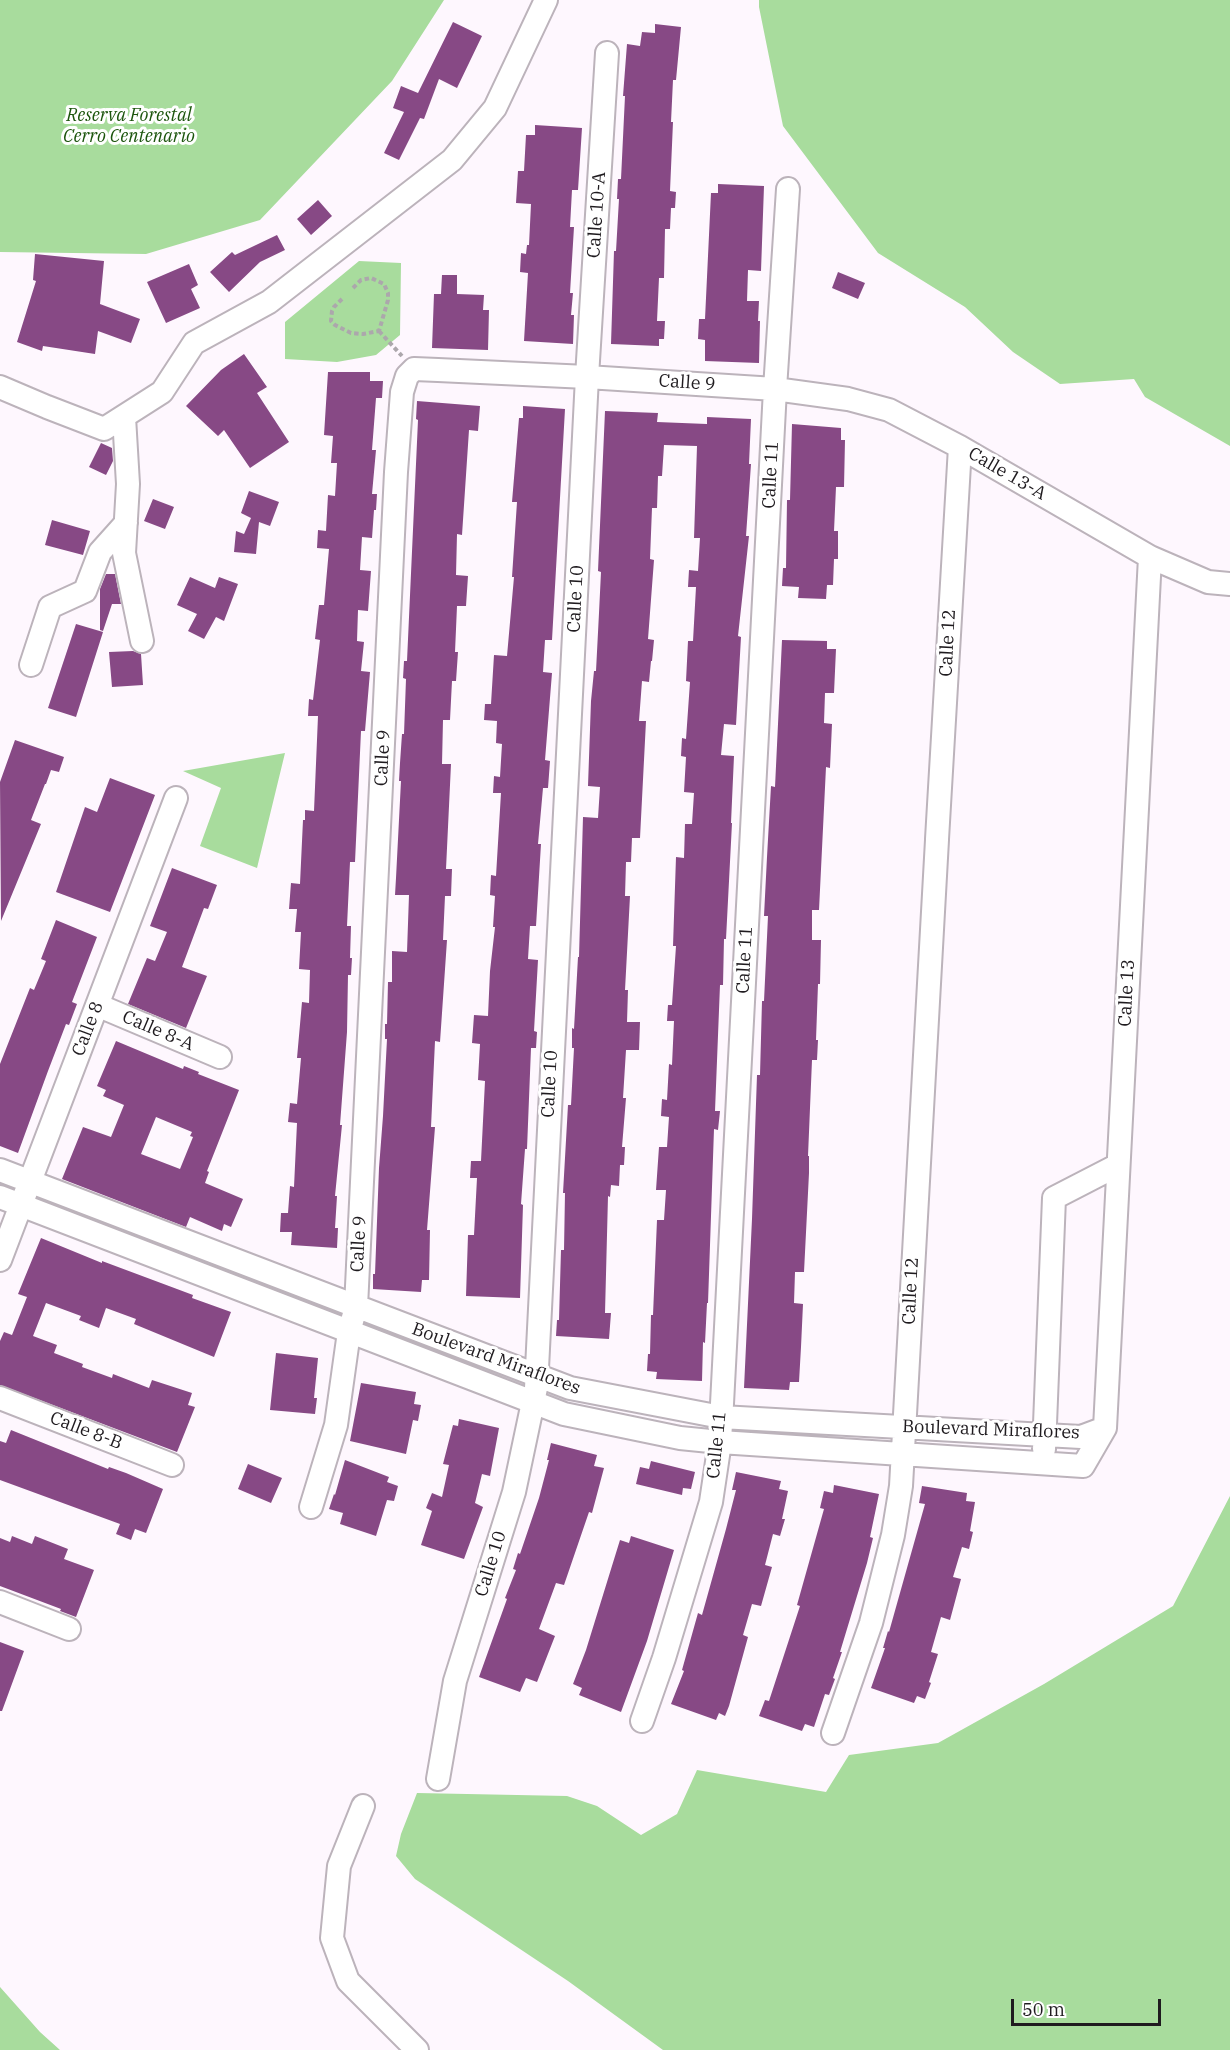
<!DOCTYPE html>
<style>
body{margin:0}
#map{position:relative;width:1230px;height:2050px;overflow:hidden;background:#fef7fe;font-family:"IBM Plex Serif",serif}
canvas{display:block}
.scale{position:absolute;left:1011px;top:1999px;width:150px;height:27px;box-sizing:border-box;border:3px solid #1f1b1f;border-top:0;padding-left:8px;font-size:18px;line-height:21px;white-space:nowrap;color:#1f1b1f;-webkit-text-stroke:4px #fff;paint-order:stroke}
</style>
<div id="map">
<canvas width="1230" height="2050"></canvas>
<div class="scale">50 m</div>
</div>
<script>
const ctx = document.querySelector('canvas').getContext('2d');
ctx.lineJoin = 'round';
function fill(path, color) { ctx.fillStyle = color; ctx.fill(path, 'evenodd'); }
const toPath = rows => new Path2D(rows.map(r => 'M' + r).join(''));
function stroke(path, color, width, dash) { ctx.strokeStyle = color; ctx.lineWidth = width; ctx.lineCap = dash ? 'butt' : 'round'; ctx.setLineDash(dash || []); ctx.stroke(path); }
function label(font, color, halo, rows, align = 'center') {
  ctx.font = font + ' "IBM Plex Serif",serif'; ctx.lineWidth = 6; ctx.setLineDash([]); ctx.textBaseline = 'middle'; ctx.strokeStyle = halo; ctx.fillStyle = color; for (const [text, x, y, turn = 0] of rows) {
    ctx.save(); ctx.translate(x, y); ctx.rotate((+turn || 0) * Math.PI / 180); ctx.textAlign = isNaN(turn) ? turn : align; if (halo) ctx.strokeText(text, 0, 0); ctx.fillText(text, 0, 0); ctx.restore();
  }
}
const green = toPath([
 [0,0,444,0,392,81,260,220,146,254,0,252],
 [759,0,1230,0,1230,446,1145,397,1134,379,1060,384,1013,352,965,307,878,253,783,126,759,7],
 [359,261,401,263,400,335,376,355,337,362,285,359,285,322],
 [285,753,257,868,200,846,221,788,183,771],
 [1230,1496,1230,2050,663,2050,568,1981,415,1879,396,1856,401,1834,417,1793,567,1796,597,1806,641,1835,677,1814,697,1770,826,1792,849,1755,938,1743,1044,1684,1173,1606],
 [0,1987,40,2032,60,2050,0,2050]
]);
const building = toPath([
 [453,22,482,36,457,88,439,79,424,119,420,118,399,160,384,153,404,112,393,108,401,86,418,93],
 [655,24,681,27,676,80,673,80,671,122,673,122,670,191,676,192,675,208,671,208,670,229,665,229,664,278,659,278,657,321,665,321,664,339,659,339,659,346,611,344,614,251,616,251,619,199,617,199,618,179,621,179,625,96,623,96,627,44,640,46,642,32,655,33],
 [535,125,582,128,578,190,572,190,570,227,574,227,570,293,573,293,571,315,574,315,573,344,524,341,528,273,520,272,521,253,526,254,527,245,529,245,531,204,516,203,518,171,524,171,526,135,535,135],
 [718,184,764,186,761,271,748,270,747,301,759,301,758,321,760,321,759,363,705,361,705,340,698,339,699,319,705,319,711,193,718,193],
 [318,200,332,216,311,235,297,219],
 [277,235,285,250,260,262,229,292,210,272,232,252,235,255],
 [35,254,104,261,100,304,140,319,131,343,98,331,95,354,43,346,42,351,17,342,36,281,33,280],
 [189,264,198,285,191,289,200,308,166,323,147,282],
 [838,272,865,283,858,299,832,288],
 [442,275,457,275,457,294,484,295,483,310,489,310,488,350,432,348,434,294,441,294],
 [244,354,267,387,257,393,289,442,250,468,224,430,218,436,186,406,221,370],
 [328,372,370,372,370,381,383,381,382,398,376,398,372,450,376,450,372,494,377,494,376,510,374,510,372,538,362,537,360,570,371,571,368,611,358,610,357,641,364,642,361,671,370,672,365,731,361,731,355,862,350,862,347,926,351,926,350,958,352,958,351,975,348,975,347,1032,340,1125,342,1125,335,1196,337,1196,335,1228,338,1228,337,1248,291,1245,292,1232,280,1232,281,1213,288,1213,290,1186,294,1187,297,1123,288,1122,290,1103,297,1104,301,1058,297,1058,302,1002,309,1003,310,970,299,969,301,932,295,932,297,909,289,909,291,883,300,884,303,820,305,820,305,810,314,811,318,716,308,716,309,699,313,700,320,640,315,639,319,605,324,605,329,549,317,548,318,530,326,531,328,495,335,496,337,463,331,463,333,436,324,435],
 [417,401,480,406,478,431,469,430,462,535,457,534,456,575,468,576,466,606,457,606,455,652,458,652,456,681,452,681,450,720,443,720,442,764,451,764,446,869,452,869,451,896,445,896,443,940,447,940,440,1042,435,1041,431,1127,435,1127,427,1230,430,1230,429,1280,422,1280,421,1292,373,1289,373,1274,375,1274,379,1168,383,1116,387,1039,385,1039,385,1024,387,1024,388,982,392,982,392,951,407,952,409,895,395,895,396,878,401,781,399,781,400,763,402,734,404,734,406,679,403,678,404,661,407,661,418,420,416,419],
 [523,406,565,409,552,640,545,640,543,672,552,673,545,760,550,761,548,788,543,788,538,844,541,844,536,926,530,926,528,959,538,960,534,1031,537,1032,536,1048,531,1048,527,1149,525,1149,521,1204,523,1205,520,1298,466,1296,468,1235,474,1235,477,1178,470,1178,471,1161,481,1161,485,1081,478,1080,480,1044,472,1043,474,1015,488,1016,490,971,495,927,493,927,495,896,490,895,491,875,496,876,501,793,493,793,494,776,500,777,502,744,496,743,497,721,484,720,485,704,491,704,494,655,507,656,514,577,512,577,517,502,512,502,519,418,523,418],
 [605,411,658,413,657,422,707,424,707,417,751,419,749,464,751,464,746,536,749,536,738,636,741,637,736,725,724,724,721,755,734,756,731,823,732,823,726,939,724,939,723,985,720,985,715,1111,720,1111,718,1130,714,1129,708,1303,707,1303,705,1343,703,1342,702,1381,656,1379,657,1372,647,1371,648,1354,650,1354,651,1315,653,1315,657,1220,664,1220,666,1190,656,1190,659,1147,667,1147,669,1117,661,1116,662,1099,667,1100,669,1064,672,1065,674,1021,667,1021,668,1005,672,1005,676,946,673,946,676,857,684,858,685,824,692,824,694,793,684,792,686,757,681,756,682,738,686,739,690,682,686,681,688,641,693,641,696,587,688,587,689,570,698,571,700,538,694,538,697,446,664,445,662,476,658,476,657,508,652,508,650,559,654,560,648,639,654,640,652,661,651,661,649,682,642,681,639,721,646,721,640,838,632,838,631,862,626,862,625,896,630,896,625,990,628,990,627,1022,640,1022,639,1050,626,1050,623,1098,626,1098,622,1147,625,1147,624,1165,620,1165,619,1186,611,1185,610,1197,608,1196,605,1313,611,1313,609,1339,556,1336,557,1320,559,1320,561,1250,564,1250,565,1193,563,1193,568,1105,571,1105,574,1048,572,1048,572,1028,574,1029,578,957,579,957,583,817,598,818,600,787,588,786,591,701,594,671,596,671,599,613,601,572,598,571],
 [792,424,841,428,841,440,845,440,844,487,836,487,834,531,838,531,838,559,834,559,833,585,827,585,826,599,798,598,799,587,782,586,783,568,786,568,787,500,790,500],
 [101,443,112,448,113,461,106,475,89,467],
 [249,491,279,502,270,526,259,522,256,554,234,552,236,531,244,534,251,518,241,513],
 [153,499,174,507,165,529,144,521],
 [52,520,90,531,83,555,45,545],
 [106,574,115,574,121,604,112,604,103,631,100,630,100,589],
 [190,577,215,588,219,577,238,584,224,621,216,617,204,639,188,631,197,614,177,605],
 [76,624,103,632,76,717,48,708],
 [782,640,827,641,827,649,836,649,834,693,825,693,824,723,832,724,830,768,826,767,819,910,812,910,812,940,821,940,820,984,818,984,816,1040,818,1040,817,1060,812,1060,808,1156,809,1156,809,1173,804,1272,795,1272,794,1303,803,1304,801,1347,799,1382,790,1382,789,1390,744,1388,752,1219,757,1075,760,1075,762,1001,764,1001,768,916,764,916,767,857,771,786,775,787],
 [133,651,141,654,143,685,112,687,109,652],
 [15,740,64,757,59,772,51,770,46,784,45,784,31,820,41,824,1,921,0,782],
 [110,778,155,795,110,912,56,892,85,807,97,812],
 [172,868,217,885,208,909,204,908,182,967,207,976,186,1028,128,1004,147,958,155,961,167,932,150,926],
 [56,920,97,937,72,1002,77,1004,69,1025,66,1024,48,1071,18,1153,0,1146,0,1064,30,988,34,990,46,961,41,959],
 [116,1041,183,1069,184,1066,199,1072,198,1074,239,1090,207,1171,209,1172,205,1183,243,1199,231,1227,224,1224,222,1231,190,1217,186,1227,62,1179,83,1127,111,1137,124,1105,103,1096,106,1090,97,1086],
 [156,1117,192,1132,190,1136,193,1137,180,1169,141,1154],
 [41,1238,102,1263,102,1261,177,1289,193,1295,192,1298,231,1312,214,1357,134,1324,136,1319,106,1308,99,1328,79,1320,81,1316,46,1303,33,1336,57,1345,54,1353,83,1364,82,1367,112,1378,113,1374,149,1388,152,1380,192,1393,188,1405,195,1407,177,1452,0,1385,0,1341,4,1332,12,1335,27,1297,18,1294],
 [276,1353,318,1358,314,1398,317,1398,315,1414,270,1410],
 [361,1383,416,1392,414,1404,421,1405,418,1421,413,1420,406,1454,350,1441],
 [459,1419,499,1428,490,1476,482,1474,475,1503,483,1507,464,1559,421,1545,432,1511,426,1508,432,1493,442,1497,449,1465,443,1464,453,1425,458,1426],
 [11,1430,108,1469,109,1467,126,1473,163,1489,146,1533,135,1529,131,1540,116,1534,120,1524,0,1480,0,1441,6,1443],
 [551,1443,597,1455,594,1466,604,1468,592,1513,589,1512,564,1585,556,1583,539,1629,555,1636,537,1682,526,1678,520,1692,479,1677,507,1599,505,1598,516,1570,513,1569,518,1553,520,1554,539,1498,549,1460,547,1460],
 [345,1460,389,1477,387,1482,398,1486,394,1501,387,1500,376,1536,340,1524,343,1513,329,1509,334,1494,335,1495],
 [651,1461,695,1472,691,1489,683,1488,682,1495,636,1484,640,1467,649,1469],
 [248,1464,282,1478,271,1503,238,1489],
 [736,1472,781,1481,779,1489,788,1491,782,1519,785,1519,780,1536,773,1534,765,1565,772,1567,761,1606,752,1604,743,1635,748,1637,729,1706,725,1716,719,1713,716,1720,671,1704,684,1671,682,1670,698,1613,702,1615,726,1529,736,1490,732,1490],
 [834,1485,879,1494,870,1537,873,1538,867,1563,840,1652,842,1652,833,1678,835,1679,829,1695,825,1694,814,1727,805,1724,802,1731,759,1716,765,1700,769,1701,800,1606,797,1605,824,1509,820,1508,824,1491,833,1493],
 [922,1486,967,1493,966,1501,975,1502,970,1531,973,1532,969,1549,962,1547,953,1577,961,1579,950,1620,941,1617,931,1652,938,1654,929,1682,931,1683,925,1699,917,1696,914,1703,871,1688,885,1648,883,1648,888,1631,889,1632,925,1504,919,1503],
 [12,1536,32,1544,35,1536,68,1549,64,1559,94,1570,76,1617,60,1611,61,1609,0,1586,0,1538,10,1542],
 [631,1536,674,1550,647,1641,621,1712,579,1695,582,1688,573,1684,586,1650,620,1540,629,1543],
 [0,1642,24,1651,2,1711,0,1711]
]);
const path = toPath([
 [353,288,361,280,371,278,384,284,388,293,388,300,379,331],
 [342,299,334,307,332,311,331,321,335,325,351,333,363,334,379,331],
 [379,331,402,356]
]);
const minor = toPath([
 [0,387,47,407,104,429,162,392,194,343,269,302,452,160,495,108,546,0],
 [124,417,128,484,124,553,142,641],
 [31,665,50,607,85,591,100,552,126,523],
 [937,839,960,447],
 [97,1005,220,1057],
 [0,1170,570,1388,721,1417,1081,1437,1105,1428],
 [0,1197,564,1414,680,1438,720,1442,1083,1466,1105,1428,1150,557],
 [0,1260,176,798],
 [0,1398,172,1465],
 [1044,1449,1054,1198,1118,1165],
 [311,1507,336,1425,349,1332,356,1307,396,472,402,392,407,376,414,369,438,370,587,377,775,389,848,399,889,410,960,447,1150,557,1208,582,1230,584],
 [0,1602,69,1629],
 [642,1721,664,1658,711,1502,720,1442,775,389,788,189],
 [833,1733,871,1623,893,1535,901,1486,937,840],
 [438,1779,455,1681,514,1492,536,1388,587,377,607,53],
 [363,1806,339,1866,332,1938,348,1981,417,2050]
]);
const parkNames = [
 ["Reserva Forestal",129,116],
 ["Cerro Centenario",129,137]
];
const streetNames = [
 ["Calle 10-A",597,215,-86],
 ["Calle 9",687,383,4],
 ["Calle 13-A",1007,474,30],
 ["Calle 11",771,475,-87],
 ["Calle 10",576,599,-87],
 ["Calle 12",948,643,-87],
 ["Calle 9",383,758,-87],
 ["Calle 11",745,960,-87],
 ["Calle 13",1127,993,-87],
 ["Calle 8",88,1029,-69],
 ["Calle 8-A",158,1031,23],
 ["Calle 10",550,1084,-87],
 ["Calle 9",359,1244,-87],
 ["Calle 12",911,1291,-87],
 ["Boulevard Miraflores",496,1359,20],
 ["Boulevard Miraflores",991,1430,2],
 ["Calle 8-B",86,1431,21],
 ["Calle 11",717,1445,-84],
 ["Calle 10",491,1564,-73]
];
fill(green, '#a8dc9d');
fill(building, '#874985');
stroke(minor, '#bcb3bb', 26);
stroke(path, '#aca7ac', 4, [4.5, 3]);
stroke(minor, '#fff', 22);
label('italic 18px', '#1c550d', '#fff', parkNames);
label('18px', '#1f1b1f', '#fff', streetNames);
</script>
